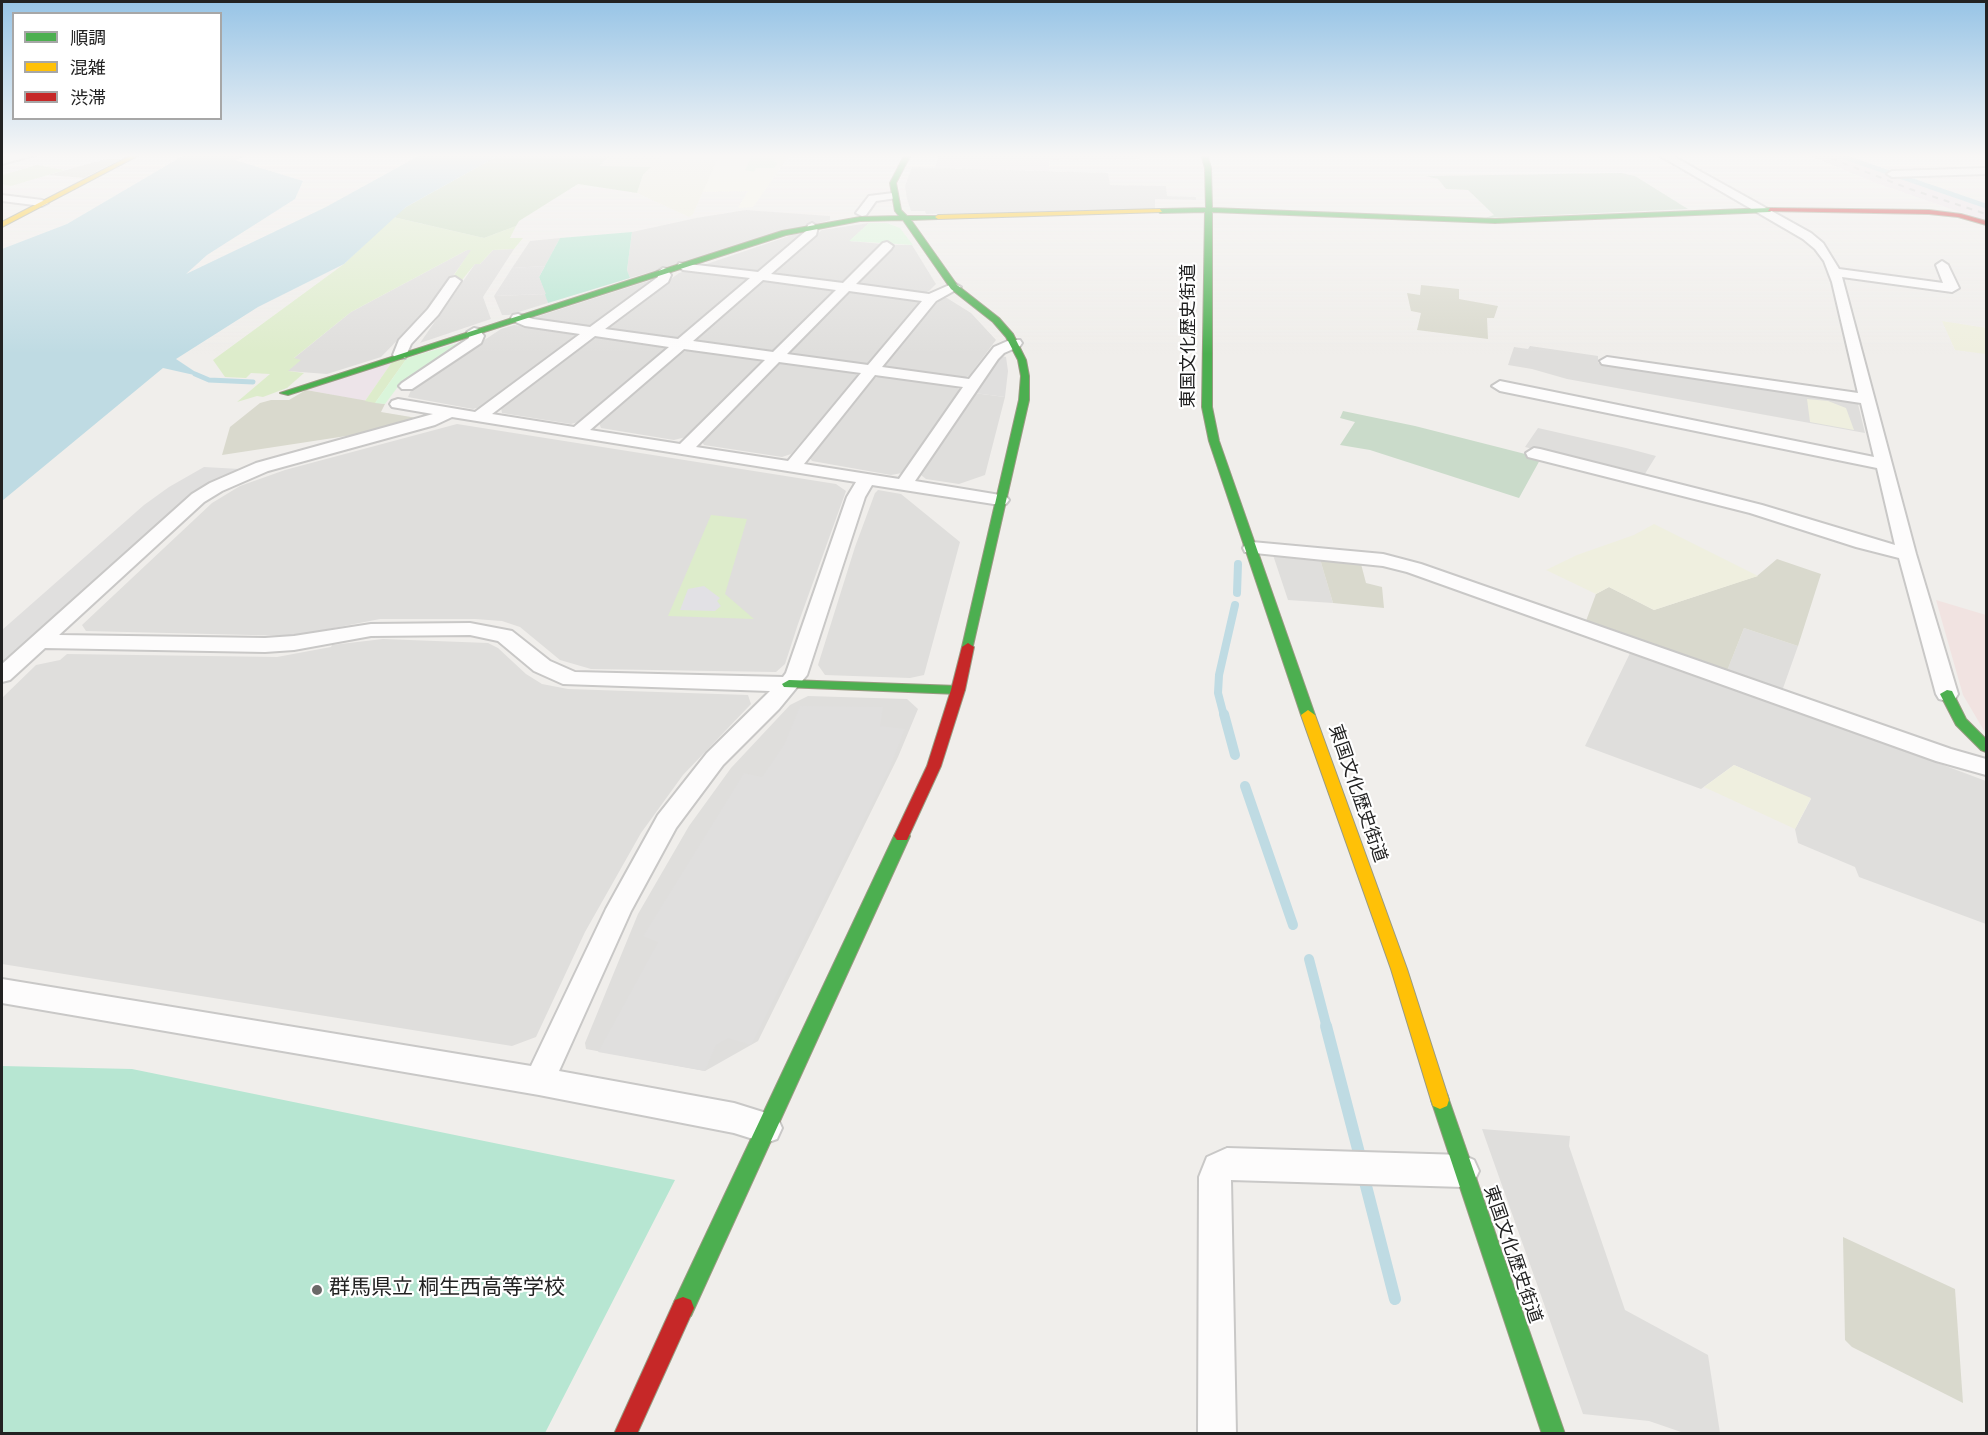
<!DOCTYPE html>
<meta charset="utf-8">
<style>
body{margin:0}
#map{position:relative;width:1988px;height:1435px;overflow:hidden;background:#f0eeeb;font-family:Overpass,"Noto Sans JP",sans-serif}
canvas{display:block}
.frame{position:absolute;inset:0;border:3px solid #222;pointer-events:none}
.legend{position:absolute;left:12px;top:12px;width:210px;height:108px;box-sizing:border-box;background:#fff;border:2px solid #a7a7a7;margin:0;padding:8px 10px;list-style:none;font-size:18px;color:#222}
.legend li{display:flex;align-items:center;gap:12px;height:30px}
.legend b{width:30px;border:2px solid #a7a7a7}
</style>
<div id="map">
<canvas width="1988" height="1435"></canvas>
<div class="frame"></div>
<ul class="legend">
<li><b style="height:8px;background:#4caf50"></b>順調</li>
<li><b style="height:8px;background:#ffc107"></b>混雑</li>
<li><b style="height:8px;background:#c62828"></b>渋滞</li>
</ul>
</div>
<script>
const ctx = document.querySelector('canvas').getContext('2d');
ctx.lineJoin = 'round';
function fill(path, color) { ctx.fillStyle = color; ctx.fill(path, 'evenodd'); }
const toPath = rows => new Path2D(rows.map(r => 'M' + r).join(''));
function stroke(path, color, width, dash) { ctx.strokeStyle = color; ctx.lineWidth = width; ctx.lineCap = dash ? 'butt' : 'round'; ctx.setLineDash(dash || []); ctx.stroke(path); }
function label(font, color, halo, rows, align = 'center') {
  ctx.font = font + ' Overpass,"Noto Sans JP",sans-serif'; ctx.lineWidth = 4.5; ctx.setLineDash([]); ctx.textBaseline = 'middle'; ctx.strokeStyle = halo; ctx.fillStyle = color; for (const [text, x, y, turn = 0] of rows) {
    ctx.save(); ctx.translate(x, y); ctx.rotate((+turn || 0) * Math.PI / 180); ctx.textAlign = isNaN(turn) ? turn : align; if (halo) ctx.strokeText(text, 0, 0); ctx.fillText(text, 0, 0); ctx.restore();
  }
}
const residential = toPath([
 [746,210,830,216,830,220,630,278,627,270,632,232,696,218],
 [869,223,850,241,883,244,845,281,835,283,777,276,774,273,822,230],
 [804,233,760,271,751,273,698,267,795,234],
 [560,238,545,266,512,268,530,241],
 [895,245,912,245,936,284,929,291,923,293,861,286,857,283],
 [514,249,483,297,491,319,420,343,475,264,480,264,493,250],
 [467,250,472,250,430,307,381,357,327,374,287,371,300,360,293,359,351,312],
 [689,270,747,278,749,281,681,337,671,339,610,331,607,327,679,273],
 [651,280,653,282,593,326,583,327,536,321,536,317],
 [770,281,830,288,833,291,774,350,763,352,696,343,695,340,762,282],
 [855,291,918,299,921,302,869,363,860,366,793,356,789,352,847,293],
 [546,294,548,303,509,315,502,315,494,296],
 [941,298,947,298,971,313,996,340,969,376,958,379,887,369,884,366],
 [514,325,575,334,577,337,485,406,473,409,408,397,412,388,501,329],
 [601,337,664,346,667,350,582,421,571,424,502,413,501,408,591,339],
 [1530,346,1598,356,1598,363,1847,399,1858,404,1865,433,1567,379,1532,369,1508,365,1514,347,1528,349],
 [692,350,757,359,761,362,686,437,674,440,601,428,599,423,681,352],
 [784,363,854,372,858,376,791,454,782,457,704,445,701,440,775,365],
 [882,376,954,386,960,390,902,473,891,475,812,461,809,457,874,378],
 [974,393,1005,397,985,475,959,484,926,479,921,475],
 [457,424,836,484,846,491,798,624,785,664,776,672,591,669,560,660,520,627,502,621,475,619,380,619,293,636,86,631,82,625,212,503,240,486,285,470],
 [1538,428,1626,448,1656,456,1643,477,1525,447],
 [878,490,901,494,960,542,924,675,910,678,825,675,818,665,855,547,875,493],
 [1272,552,1320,559,1333,603,1288,600],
 [1744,628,1798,646,1782,691,1727,671],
 [383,639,488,643,498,648,526,674,542,684,568,689,748,695,751,704,683,775,641,833,585,932,536,1037,512,1046,2,964,2,698,36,665,60,660,67,654,277,657,331,647,332,645],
 [1632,649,1986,781,1986,924,1859,877,1855,867,1798,843,1795,829,1811,799,1734,765,1701,789,1585,746],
 [808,696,907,699,918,709,898,757,758,1041,705,1071,586,1049,585,1043,638,914,689,826,731,768,790,705],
 [1482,1129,1570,1136,1569,1146,1625,1310,1708,1355,1720,1433,1684,1433,1649,1421,1583,1414]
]);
const commercial = toPath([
 [1936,600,1986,615,1986,734,1963,695]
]);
const industrial = toPath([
 [939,154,1139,154,1141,159,1049,160,1049,171,935,168],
 [1806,154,1833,154,1986,207,1986,221,1876,183],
 [392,362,365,401,306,390]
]);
const education = toPath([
 [662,154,790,154,753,207,738,208,748,191,702,192,716,160,657,160]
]);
const religious = toPath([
 [912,167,1108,173,1110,185,1166,186,1167,196,1196,197,1196,200,1155,199,1155,209,926,214,925,211,911,211,907,199,905,186]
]);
const construction = toPath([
 [106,159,121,159,84,178,48,175],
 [1421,285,1459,289,1459,299,1498,306,1494,318,1487,318,1488,339,1417,330,1421,313,1411,311,1407,293,1420,295],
 [306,390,385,404,381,412,423,419,366,433,222,455,230,427,260,403,271,400,289,400],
 [1320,559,1361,564,1366,583,1382,587,1384,608,1333,603],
 [1777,559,1821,574,1798,646,1744,628,1727,671,1586,621,1596,594,1609,587,1654,610,1757,576],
 [1843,1237,1955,1289,1963,1403,1852,1347,1845,1340]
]);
const farmland = toPath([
 [612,154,662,154,658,160,717,160,693,214,689,217,637,193,643,175,650,168,598,167],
 [1942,321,1986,328,1986,354,1955,350],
 [1807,399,1828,401,1846,408,1854,430,1810,422],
 [1654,524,1758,576,1654,610,1609,587,1596,594,1546,570,1577,555,1634,535],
 [1734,765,1811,798,1795,829,1704,787]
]);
const grass = toPath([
 [37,165,65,170,11,186,2,184,2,175],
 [393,217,484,238,516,226,510,238,523,238,514,249,493,250,480,264,475,264,462,280,450,281,471,250,467,250,351,312,294,358,301,360,288,371,304,373,287,388,263,397,257,396,237,402,270,374,251,373,246,378,225,377,213,360,344,264],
 [407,358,375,403,365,401,392,362],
 [711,515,747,519,725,594,754,619,668,616]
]);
const forest = toPath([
 [501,154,612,154,599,166,651,167,643,175,637,193,578,184,519,221,516,226,484,238,393,217,406,207]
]);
const cemetery = toPath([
 [1621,173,1635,176,1688,209,1485,218,1494,215,1468,190,1446,189,1438,179,1426,176],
 [1343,411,1415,426,1541,458,1519,498,1370,450,1340,445,1355,422,1340,418]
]);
const park = toPath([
 [752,154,790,154,787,157,776,157,774,162,778,162,774,168,756,168,754,172,745,170],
 [869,223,887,223,900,228,913,245,849,241],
 [469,340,397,388,385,404,375,403,407,358]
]);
const pitch = toPath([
 [632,232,627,270,630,278,548,303,539,277,560,238],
 [2,1066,132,1069,675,1180,545,1433,2,1433]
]);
const parking = toPath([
 [545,266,539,277,546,294,494,296,512,268],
 [1001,356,1006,357,1008,371,1005,397,974,393,997,358],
 [204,467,240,469,214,481,186,498,2,662,2,630,144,505,169,487],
 [800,706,883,707,880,726,905,729,891,765,751,1045,728,1038,716,1045,705,1071,598,1052,658,942,643,936,744,773,762,777,785,743]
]);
const plaza = toPath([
 [704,586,720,598,717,601,721,606,715,611,680,610,688,589]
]);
const water = toPath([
 [186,154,250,154,235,160,303,181,295,199,207,255,186,274,326,207,422,154,501,154,406,207,344,264,258,307,176,359,203,377,163,368,2,501,2,249,67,224]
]);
const streamFar4 = toPath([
 [1835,154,1986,206]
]);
const streamFar3 = toPath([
 [195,374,209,380,253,382]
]);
const streamFar2 = toPath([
 [1237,593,1238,564],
 [1224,716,1218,693,1219,675,1235,605]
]);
const streamFar1 = toPath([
 [1224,714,1235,755],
 [1245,786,1293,925],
 [1309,959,1327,1028]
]);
const stream = toPath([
 [1326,1026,1359,1153],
 [1365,1182,1395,1299]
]);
const street = toPath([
 [22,154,38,154,2,164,2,158,22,154],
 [1657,154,1669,154,1811,233,1823,243,1839,269,1943,283,1936,265,1942,261,1948,265,1959,288,1952,292,1842,277,1916,554,1958,694,1955,699,1947,701,1939,699,1936,694,1899,558,1856,547,1750,513,1528,457,1526,453,1534,448,1540,449,1762,505,1895,545,1877,468,1500,391,1492,386,1500,381,1874,457,1861,403,1602,364,1600,361,1607,357,1858,393,1832,282,1824,261,1815,249,1803,239,1657,154],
 [1986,168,1986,174,1892,177,1887,174,1892,171,1986,168],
 [893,193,897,194,897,198,876,201,866,215,862,216,856,213,869,196,893,193],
 [2,195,42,200,48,203,42,206,2,201,2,195],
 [812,223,818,227,816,235,771,274,843,283,883,243,887,242,893,246,891,249,856,284,929,294,954,283,961,287,936,301,882,367,969,379,994,347,1010,340,1020,340,1022,343,1020,346,1004,353,998,359,915,481,1000,495,1006,496,1009,500,1006,504,1000,505,872,485,865,497,807,675,779,709,723,765,676,828,631,911,559,1071,734,1103,766,1113,777,1117,782,1128,777,1139,766,1143,734,1133,539,1095,2,1003,2,979,531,1066,606,909,658,815,707,753,770,691,563,684,534,671,498,641,470,635,371,636,294,650,265,652,45,648,10,680,2,682,2,664,192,494,210,483,256,463,433,414,392,407,390,404,392,401,398,399,475,412,580,334,525,326,513,321,511,318,513,315,518,314,533,319,590,327,658,277,657,272,663,268,667,269,671,275,668,282,605,329,678,339,750,278,683,270,677,266,679,263,758,272,806,231,808,225,812,223],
 [763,280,836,290,773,352,693,341,763,280],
 [849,291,922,301,868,365,787,354,849,291],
 [595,336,669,347,574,427,492,414,595,336],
 [684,349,765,360,680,444,590,430,684,349],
 [779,362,861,373,788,461,696,447,779,362],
 [875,375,963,387,899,479,804,464,875,375],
 [452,417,856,482,847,497,786,673,783,677,575,672,550,661,512,631,470,623,371,624,294,636,265,638,59,635,204,502,222,491,268,471,435,425,452,417],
 [455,277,461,281,438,315,411,344,405,358,395,358,393,355,399,340,428,309,450,278,455,277],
 [474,328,479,329,484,336,481,343,412,389,402,389,399,386,402,383,469,338,467,332,474,328],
 [1252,542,1383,554,1421,564,1951,749,1986,759,1986,775,1936,761,1407,572,1383,566,1245,552,1243,548,1245,544,1252,542],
 [1227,1148,1463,1155,1474,1160,1479,1171,1474,1182,1463,1187,1231,1180,1236,1434,1198,1434,1199,1177,1207,1157,1227,1148]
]);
const fast = toPath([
 [905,154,911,154,896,183,901,210,907,216,940,216,938,219,911,220,957,285,999,318,1013,334,1026,360,1029,376,1029,400,972,650,968,651,962,647,1019,400,1021,376,1018,360,1006,337,993,322,951,289,903,220,860,221,786,235,288,395,280,393,782,231,860,217,899,216,895,211,890,183,905,154],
 [1201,154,1207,154,1211,168,1212,208,1495,219,1770,208,1773,210,1770,212,1495,223,1212,212,1212,407,1219,441,1315,715,1308,720,1301,715,1209,441,1202,407,1205,212,1160,213,1157,211,1160,209,1206,208,1205,168,1201,154],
 [789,680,958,686,965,690,958,694,784,687,782,684,789,680],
 [1947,690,1952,691,1966,719,1986,739,1986,752,1981,750,1956,725,1940,694,1947,690],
 [902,830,907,832,910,836,691,1316,683,1319,675,1316,672,1308,675,1300,894,836,897,832,902,830],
 [1440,1091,1447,1094,1449,1100,1565,1434,1542,1434,1431,1100,1433,1094,1440,1091]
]);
const slow = toPath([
 [134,154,141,154,2,227,2,222,134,154],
 [1160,209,1162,212,938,219,935,217,938,215,1160,209],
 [1308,710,1315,715,1407,969,1449,1100,1447,1106,1440,1109,1433,1106,1431,1100,1391,969,1301,715,1308,710]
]);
const jam = toPath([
 [1770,208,1929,210,1961,214,1986,221,1986,225,1958,217,1929,214,1768,211,1770,208],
 [968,643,974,647,965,690,941,766,907,840,897,840,894,836,927,766,951,690,962,647,968,643],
 [683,1297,691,1300,694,1308,637,1434,614,1434,675,1300,683,1297]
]);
const rail = toPath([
 [1820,154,1910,189,1986,214]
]);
const markers = [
 [317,1290,6,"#6a6968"]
];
const streetNames = [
 ["東国文化歴史街道",1190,336,-90],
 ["東国文化歴史街道",1356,794,71],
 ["東国文化歴史街道",1511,1255,71]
];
const nearPoinames = [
 ["群馬県立 桐生西高等学校",329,1290]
];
fill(residential, '#dfdedc');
fill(commercial, '#f1e3e1');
fill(industrial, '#ede4e9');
fill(education, '#f8f7e8');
fill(religious, '#dededc');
fill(construction, '#d9d9cd');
fill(farmland, '#efefdf');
fill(grass, '#ddeccb');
fill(forest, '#cbdec1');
fill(cemetery, '#cadbca');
fill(park, '#daf5da');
fill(pitch, '#b7e6d2');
fill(parking, '#e0dfde');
fill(plaza, '#e2e1e5');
fill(water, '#bfdbe3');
stroke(streamFar4, '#bfdbe3', 4.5);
stroke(streamFar3, '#bfdbe3', 5);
stroke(streamFar2, '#bfdbe3', 8);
stroke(streamFar1, '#bfdbe3', 10);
stroke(stream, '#bfdbe3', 12);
stroke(street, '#c9c8c7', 4);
stroke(fast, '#999a82', 2);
stroke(slow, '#999a82', 2);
stroke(jam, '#999a82', 2);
fill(street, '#fdfcfc');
fill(fast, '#4caf50');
fill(slow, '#ffc107');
fill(jam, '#c62828');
stroke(rail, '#ccc', 2, [6, 6]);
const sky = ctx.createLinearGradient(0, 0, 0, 354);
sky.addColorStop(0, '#97c4e6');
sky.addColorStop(0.44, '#f8f7f6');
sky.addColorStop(1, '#f8f7f600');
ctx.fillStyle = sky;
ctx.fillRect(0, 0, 1988, 354);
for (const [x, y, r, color] of markers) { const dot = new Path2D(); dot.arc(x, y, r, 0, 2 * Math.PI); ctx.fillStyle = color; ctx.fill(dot); stroke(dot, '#fff', 2); }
label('18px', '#222', '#fff', streetNames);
label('21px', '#222', '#fff', nearPoinames, 'left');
</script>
